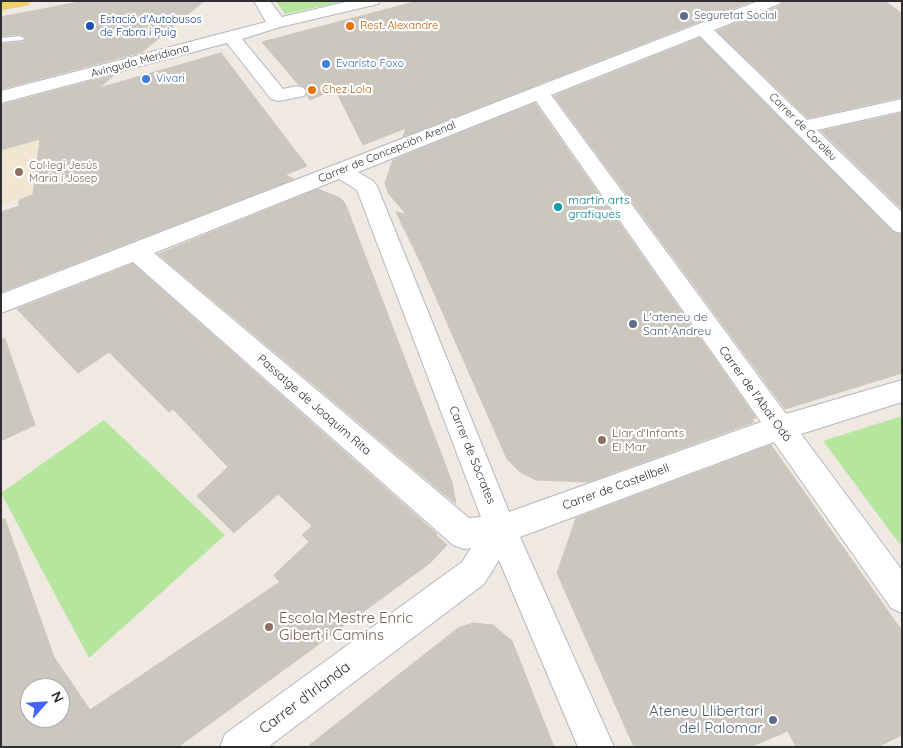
<!DOCTYPE html>
<meta charset="utf-8">
<style>
body{margin:0}
#map{position:relative;width:903px;height:748px;overflow:hidden;background:#efe9e1;font-family:Quicksand,sans-serif}
canvas{display:block}
.frame{position:absolute;inset:0;border:2px solid #2e2e2e;pointer-events:none}
.north{position:absolute;left:20px;top:678px;width:50px;height:50px;box-sizing:border-box;background:#fff;border:1px solid #ababab;border-radius:50%;rotate:64deg;font-size:14px;font-weight:700;line-height:20px;text-align:center;color:#2e2e2e}
.north::after{content:'';display:block;margin:auto;width:18px;height:22px;background:#4264fb;clip-path:polygon(50% 0,100% 100%,50% 72%,0 100%)}
</style>
<div id="map">
<canvas width="903" height="748"></canvas>
<div class="frame"></div>
<div class="north">N</div>
</div>
<script>
const ctx = document.querySelector('canvas').getContext('2d');
ctx.lineJoin = 'round';
function fill(path, color) { ctx.fillStyle = color; ctx.fill(path, 'evenodd'); }
const toPath = rows => new Path2D(rows.map(r => 'M' + r).join(''));
function stroke(path, color, width, dash) { ctx.strokeStyle = color; ctx.lineWidth = width; ctx.lineCap = dash ? 'butt' : 'round'; ctx.setLineDash(dash || []); ctx.stroke(path); }
function label(font, color, halo, rows, align = 'center') {
  ctx.font = font + ' Quicksand,sans-serif'; ctx.lineWidth = 4.5; ctx.setLineDash([]); ctx.textBaseline = 'middle'; ctx.strokeStyle = halo; ctx.fillStyle = color; for (const [text, x, y, turn = 0] of rows) {
    ctx.save(); ctx.translate(x, y); ctx.rotate((+turn || 0) * Math.PI / 180); ctx.textAlign = isNaN(turn) ? turn : align; if (halo) ctx.strokeText(text, 0, 0); ctx.fillText(text, 0, 0); ctx.restore();
  }
}
const education = toPath([
 [79,93,41,149,33,195,1,205,1,115]
]);
const green = toPath([
 [276,1,345,1,285,14],
 [902,416,902,547,823,441],
 [104,420,225,535,89,658,1,493]
]);
const building = toPath([
 [84,1,204,1,142,52,1,89,1,44,23,42,26,37,20,34,1,36,1,17,84,1],
 [418,1,752,1,403,137,406,128,363,145,335,89,310,100,307,95,306,87,298,84,262,42,418,1],
 [783,1,885,1,902,14,902,97,808,118,717,31,780,6,783,1],
 [700,38,893,232,902,235,902,373,785,409,554,96,700,38],
 [221,53,307,166,285,175,294,179,1,292,1,212,19,206,19,200,33,195,40,139,1,150,1,105,114,75,99,88,221,53],
 [535,103,756,418,752,419,754,422,588,482,536,480,520,472,507,459,420,261,396,212,406,214,388,193,385,183,393,160,535,103],
 [902,113,902,209,821,131,902,113],
 [318,189,340,198,345,203,452,482,456,504,158,254,318,189],
 [133,264,437,534,436,535,447,545,430,563,178,747,1,747,1,519,5,519,54,657,90,710,280,582,274,575,309,542,302,535,312,526,278,494,234,533,197,496,228,467,173,409,169,412,109,352,78,373,17,309,133,264],
 [30,688,60,688,60,718,30,718,30,688],
 [1,339,5,339,35,425,1,441,1,339],
 [771,445,902,631,902,735,877,747,796,747,788,731,750,747,634,747,557,573,576,518,771,445],
 [473,623,493,625,512,641,554,747,307,747,458,628,473,623]
]);
const lane = toPath([
 [20,36,24,38,23,40,1,42,1,38,20,36]
]);
const street = toPath([
 [254,1,270,1,282,17,350,1,380,1,378,4,280,27,242,39,283,89,297,86,304,88,306,92,304,96,278,101,271,99,227,43,1,103,1,91,266,22,254,1],
 [758,1,781,1,779,4,714,30,807,120,902,99,902,111,817,130,902,212,902,233,894,231,700,36,551,95,786,414,902,380,902,402,801,434,902,570,902,613,891,608,774,442,520,537,614,747,578,747,499,560,484,584,268,747,220,747,225,734,462,562,471,548,464,549,453,545,133,262,1,313,1,294,758,1],
 [536,101,761,422,509,512,377,186,373,181,358,172,536,101],
 [339,179,357,190,481,517,469,518,154,253,339,179]
]);
const primary = toPath([
 [1,1,30,1,28,5,1,10,1,1]
]);
const markers = [
 [684,16,5,"#5c6f8a"],
 [90,26,5,"#1a4fb4"],
 [350,26,5,"#e8710a"],
 [326,64,5,"#3f7fe0"],
 [146,79,5,"#3f7fe0"],
 [312,90,5,"#e8710a"],
 [19,172,5,"#8d6e63"],
 [558,207,5,"#0f9aa8"],
 [633,324,5,"#5c6f8a"],
 [602,440,5,"#8d6e63"],
 [269,627,5,"#8d6e63"],
 [773,720,5,"#5c6f8a"]
];
const farServicenames = [
 ["Seguretat Social",694,16]
];
const farTransitnames = [
 ["Estació d'Autobusos",100,20],
 ["de Fabra i Puig",100,33]
];
const farFoodnames = [
 ["Rest. Alexandre",360,26],
 ["Chez Lola",322,90]
];
const farStreetnames = [
 ["Avinguda Meridiana",140,61,-15],
 ["Carrer de Coroleu",803,127,45],
 ["Carrer de Concepción Arenal",387,152,-22]
];
const farShopnames = [
 ["Evaristo Foxo",336,64],
 ["Vivari",156,79]
];
const farEducationnames = [
 ["Col·legi Jesús",29,166],
 ["Maria i Josep",29,179]
];
const cultureNames = [
 ["martín arts",568,200],
 ["grafiques",568,214]
];
const serviceNames = [
 ["L'ateneu de",643,317],
 ["Sant Andreu",643,331]
];
const streetNames = [
 ["Carrer de l'Abat Odó",755,394,54],
 ["Passatge de Joaquim Rita",314,405,41],
 ["Carrer de Sòcrates",472,455,68],
 ["Carrer de Castellbell",616,487,-20]
];
const educationNames = [
 ["Llar d'Infants",612,433],
 ["El Mar",612,447]
];
const nearEducationnames = [
 ["Escola Mestre Enric",279,618],
 ["Gibert i Camins",279,635]
];
const nearStreetnames = [
 ["Carrer d'Irlanda",305,698,-37]
];
const nearServicenames = [
 ["Ateneu Llibertari",763,711],
 ["del Palomar",763,728]
];
fill(education, '#f0e6d1');
fill(green, '#b6e59e');
fill(building, '#cbc7bf');
stroke(building, '#cbc5ba', 1);
stroke(lane, '#b4b7c1', 2);
stroke(street, '#b4b7c1', 2);
stroke(primary, '#c9c9c9', 1);
fill(lane, '#fff');
fill(street, '#fff');
fill(primary, '#f2d163');
for (const [x, y, r, color] of markers) { const dot = new Path2D(); dot.arc(x, y, r, 0, 2 * Math.PI); ctx.fillStyle = color; ctx.fill(dot); stroke(dot, '#fff', 2); }
label('11px', '#4e5e75', '#fff', farServicenames, 'left');
label('11px', '#164399', '#fff', farTransitnames, 'left');
label('11px', '#c56008', '#fff', farFoodnames, 'left');
label('11px', '#2e2e2e', '#fff', farStreetnames);
label('11px', '#366cbe', '#fff', farShopnames, 'left');
label('11px', '#785e54', '#fff', farEducationnames, 'left');
label('12px', '#0d838f', '#fff', cultureNames, 'left');
label('12px', '#4e5e75', '#fff', serviceNames, 'left');
label('12px', '#2e2e2e', '#fff', streetNames);
label('12px', '#785e54', '#fff', educationNames, 'left');
label('15px', '#785e54', '#fff', nearEducationnames, 'left');
label('15px', '#2e2e2e', '#fff', nearStreetnames);
label('15px', '#4e5e75', '#fff', nearServicenames, 'right');
</script>
